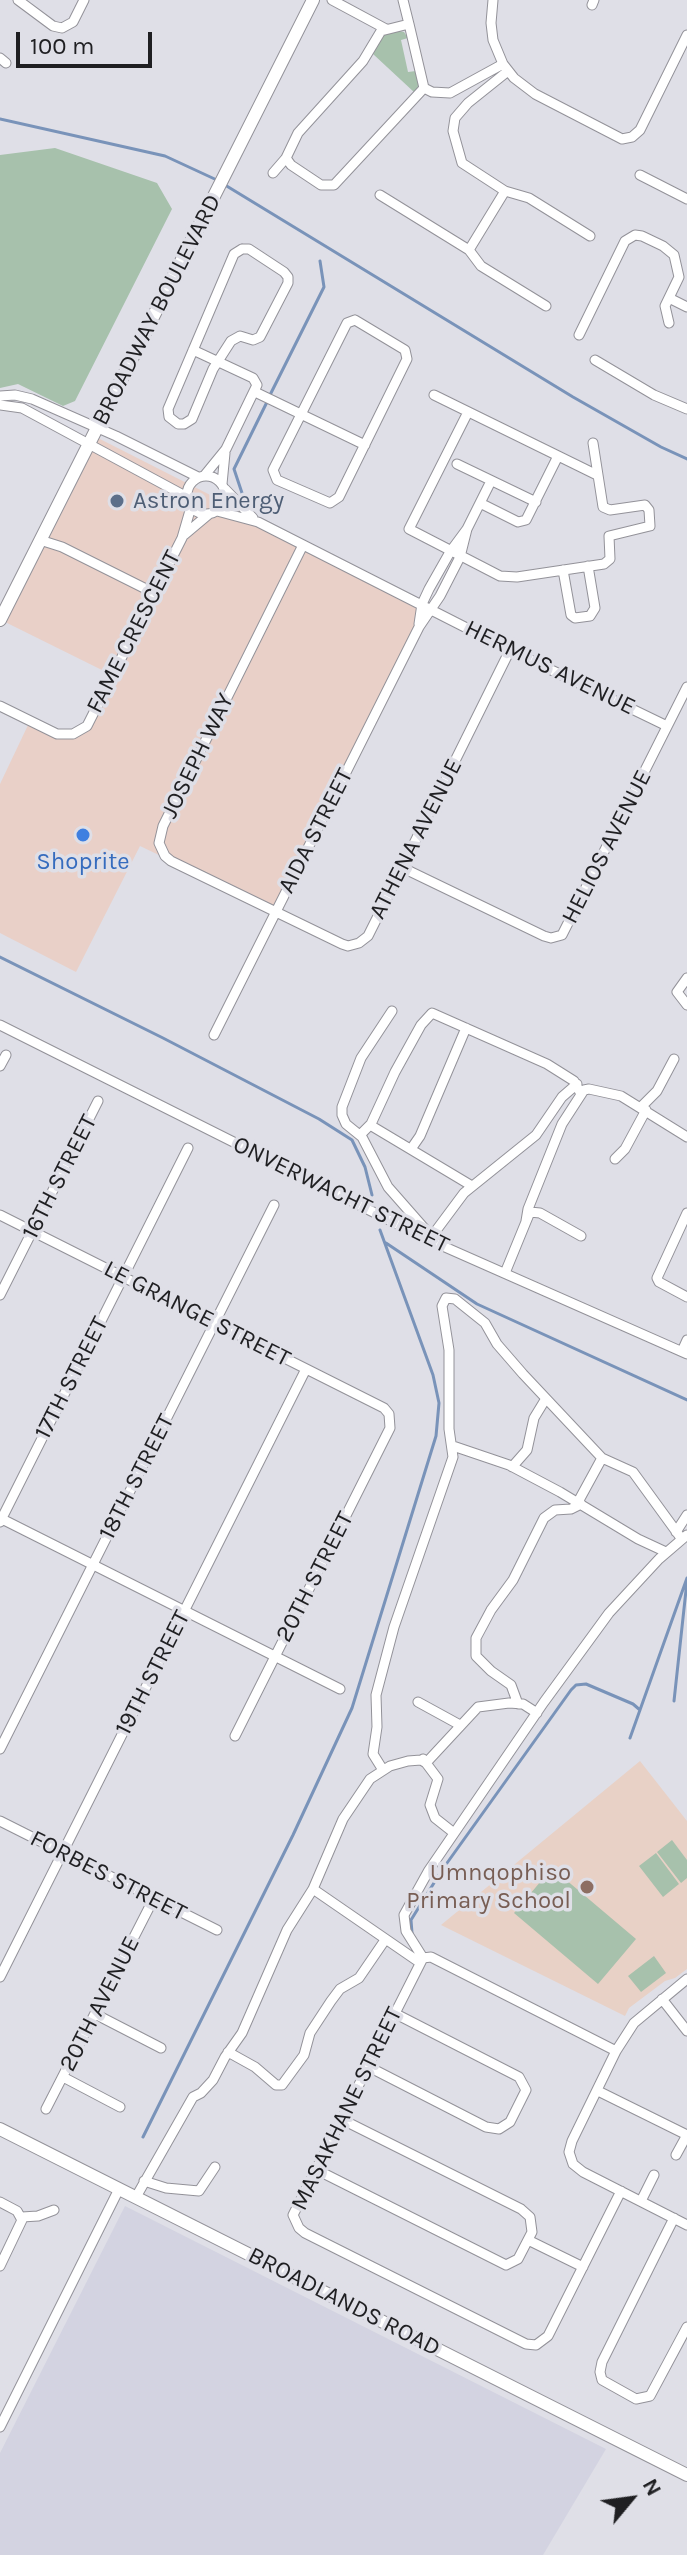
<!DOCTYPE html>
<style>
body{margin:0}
#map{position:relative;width:687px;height:2555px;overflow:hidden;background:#dfdfe7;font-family:Karla,sans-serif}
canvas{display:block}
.north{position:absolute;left:591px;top:2459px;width:80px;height:80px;-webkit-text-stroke:6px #dfdfe7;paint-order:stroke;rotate:61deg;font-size:22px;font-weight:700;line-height:32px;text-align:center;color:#1f1f22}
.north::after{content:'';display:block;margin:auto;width:28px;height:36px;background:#1f1f22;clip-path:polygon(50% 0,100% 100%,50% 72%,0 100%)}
.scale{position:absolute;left:16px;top:32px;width:136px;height:36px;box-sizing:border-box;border:4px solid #1f1f22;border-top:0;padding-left:10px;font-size:24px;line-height:28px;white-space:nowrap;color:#1f1f22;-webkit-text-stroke:6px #dfdfe7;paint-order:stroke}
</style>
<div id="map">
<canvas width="687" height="2555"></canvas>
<div class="north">N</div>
<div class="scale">100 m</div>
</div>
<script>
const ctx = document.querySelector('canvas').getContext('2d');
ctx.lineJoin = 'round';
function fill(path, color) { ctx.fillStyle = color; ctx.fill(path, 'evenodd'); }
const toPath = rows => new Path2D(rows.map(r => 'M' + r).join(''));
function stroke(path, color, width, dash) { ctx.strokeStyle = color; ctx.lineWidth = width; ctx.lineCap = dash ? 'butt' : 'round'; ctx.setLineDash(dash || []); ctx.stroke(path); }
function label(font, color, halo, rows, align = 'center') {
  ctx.font = font + ' Karla,sans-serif'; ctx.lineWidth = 7; ctx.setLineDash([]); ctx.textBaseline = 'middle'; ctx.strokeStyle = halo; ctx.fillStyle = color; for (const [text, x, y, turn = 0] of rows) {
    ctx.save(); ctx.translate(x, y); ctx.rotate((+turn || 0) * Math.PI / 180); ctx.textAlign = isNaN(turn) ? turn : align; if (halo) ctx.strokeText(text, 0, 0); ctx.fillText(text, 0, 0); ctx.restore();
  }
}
const commercial = toPath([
 [94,436,429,606,276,911,140,846,76,972,0,933,0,784,29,723,50,731,82,731,112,675,1,620]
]);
const built = toPath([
 [125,2206,606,2449,543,2555,0,2555,0,2453]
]);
const education = toPath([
 [640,1761,687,1821,687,1969,675,1978,665,1981,629,2008,625,2016,441,1925]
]);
const green = toPath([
 [399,31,404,32,408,38,401,40,408,72,416,71,419,84,415,93,373,54,383,35],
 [55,148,157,183,172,209,75,401,63,406,18,384,0,388,0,155],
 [672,1840,687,1860,687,1878,681,1883,657,1852],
 [656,1853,679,1884,663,1897,639,1866],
 [552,1868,636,1939,598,1984,514,1913],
 [654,1956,666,1973,641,1992,628,1976]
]);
const stream = toPath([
 [0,119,165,156,219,181],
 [225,185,573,397,661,447,687,459],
 [270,395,324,287,320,261],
 [250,509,251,506,245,502,234,469,267,402],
 [0,957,163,1038,319,1119,352,1140,365,1167,372,1195],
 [386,1243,477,1304,687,1400],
 [674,1701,687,1581],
 [630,1738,687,1578],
 [412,1933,411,1920,442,1870,571,1690,576,1685,586,1684,633,1704,640,1710],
 [143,2137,293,1835,352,1708,436,1436,439,1403,433,1375,380,1230]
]);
const minor = toPath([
 [18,0,53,26,62,28,73,22,84,0],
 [332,0,386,29],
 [403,0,409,24],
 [493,0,491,23,493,40,503,64,514,78,535,94,622,139,632,137,640,130,687,35],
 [592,5,594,0],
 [0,58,6,63],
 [508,71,468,103,455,118,453,131,462,163,505,191,529,198,590,236],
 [424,88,432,92,450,93,503,64],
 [286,158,291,165,321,185,334,185,424,88],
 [273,173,286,158,298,133,363,61,381,31,409,24,424,88],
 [640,175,687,199],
 [380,195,469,250,481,266,546,306],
 [242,249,249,249,284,272,288,277,288,283,260,337,253,340,240,336,231,341,213,369,192,419,184,424,178,424,169,417,168,409,234,254,242,249],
 [469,250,505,191],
 [669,298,687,307],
 [355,320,405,350,407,359,339,497,330,503,277,480,273,470,347,323,355,320],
 [579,335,625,241,635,235,642,236,663,246,674,255,679,277,665,306,669,323],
 [193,350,253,378,257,385,226,449,204,476],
 [595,360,654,395,687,409],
 [255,392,365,445],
 [434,395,597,475],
 [0,396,15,395,32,399,116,436,198,477],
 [0,405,22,408,187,497],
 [468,412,409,529,500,576,517,577,604,564,610,559,609,536,650,526,649,510,645,505,610,510,603,507,593,443],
 [457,464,536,502],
 '187 495a19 19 0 1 1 38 0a19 19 0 1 1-38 0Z',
 [222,484,225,453],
 [225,489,253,518],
 [480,503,518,522,526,520,558,456],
 [217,511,258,522,510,650,667,726],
 [184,535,209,514],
 [40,540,62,547,154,593],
 [303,545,163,826,159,843,165,856,171,861,342,944,348,946,359,943,368,936,380,912,510,650],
 [563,570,571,615,575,618,590,616,595,608,588,566],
 [419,624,422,604,429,589,450,552,467,529,491,481],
 [0,706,57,734,73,734,87,726,182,538,191,507],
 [403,868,544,936,551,938,562,935,687,687],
 [687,978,677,992,687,1005],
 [392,1011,361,1058,342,1107,342,1115,346,1124,362,1137,388,1187,431,1236],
 [0,1025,429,1240,687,1354],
 [214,1035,419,627,440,596,460,557,467,529],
 [0,1066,6,1055],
 [641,1107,657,1091,674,1059],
 [370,1125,472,1186],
 [360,1135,371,1124,395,1072,421,1025,432,1013,547,1064,574,1081,581,1094],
 [411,1149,420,1136,466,1028],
 [615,1159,625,1149,646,1110],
 [687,1213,657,1278,659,1282,687,1297],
 [0,1215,384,1408,389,1414,390,1428,235,1736],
 [526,1221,528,1209,562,1124,584,1090,589,1089,621,1096,687,1137],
 [429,1240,464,1193,536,1135,562,1097,577,1084],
 [505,1273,530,1212,540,1213,581,1236],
 [0,1295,98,1101],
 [682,1351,687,1340],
 [453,1446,509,1465,560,1492,638,1539,666,1552],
 [512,1467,527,1450,534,1418,545,1400],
 [578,1502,602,1458],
 [0,1518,340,1689],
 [0,1522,188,1148],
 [676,1532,687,1515],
 [418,1702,460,1725],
 [518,1704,511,1685,491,1671,476,1656,476,1638,491,1610,513,1580,544,1518,555,1510,571,1509,581,1504],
 [0,1749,274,1205],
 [423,1759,438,1779,430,1805,435,1818,454,1833],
 [383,1770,373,1754,377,1727,376,1695,394,1627,453,1457,449,1429,449,1350,442,1306,446,1298,455,1299,485,1323,497,1344,523,1374,602,1458,633,1472,681,1538],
 [0,1821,217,1930],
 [313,1889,419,1962],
 [423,1958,406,1931,404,1915,429,1870,544,1702,609,1613,659,1559,687,1535],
 [0,1977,306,1369],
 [687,1979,634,2023,616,2051,572,2141,569,2152,573,2164,583,2172,687,2225],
 [662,1999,687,2031],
 [95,2014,161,2048],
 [616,2051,431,1957,423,1958,293,2215,299,2228,305,2233,526,2344,536,2345,548,2336,621,2191],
 [228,2052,255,2067,276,2085,282,2085,304,2055,310,2033,331,2001,340,1989,359,1978,385,1940],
 [367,2066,486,2127,499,2129,510,2122,526,2090,519,2077,394,2013],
 [63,2077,120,2107],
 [598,2091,687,2135],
 [46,2109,154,1898],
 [676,2155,687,2135],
 [315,2169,506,2265,518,2259,532,2232,530,2217,521,2209,341,2119],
 [144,2181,166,2188,199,2191,215,2167],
 [136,2197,193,2097,201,2093,213,2080,225,2057,242,2033,287,1930,313,1889,343,1819,370,1779,390,1766,408,1761,421,1760,426,1763,478,1707,509,1703,523,1704,537,1713],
 [641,2201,654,2175],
 [0,2202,17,2211,22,2220,0,2266],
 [22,2217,38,2216,54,2210],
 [674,2218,602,2362,600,2372,602,2380,636,2399,650,2396,687,2327],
 [528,2240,583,2267],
 [0,2427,119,2189]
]);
const major = toPath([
 [0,620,313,0],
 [0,2129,687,2475]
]);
const markers = [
 [117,501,8,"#5c6f8a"],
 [83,835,8,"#3f7fe0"],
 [587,1887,8,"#8d6e63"]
];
const streetNames = [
 ["BROADWAY BOULEVARD",157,310,-63],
 ["FAME CRESCENT",134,632,-63],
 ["HERMUS AVENUE",550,668,26],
 ["JOSEPH WAY",198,756,-64],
 ["AIDA STREET",316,831,-63],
 ["ATHENA AVENUE",416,839,-63],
 ["HELIOS AVENUE",607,847,-63],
 ["16TH STREET",60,1177,-63],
 ["ONVERWACHT STREET",341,1195,26],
 ["LE GRANGE STREET",197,1314,27],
 ["17TH STREET",72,1378,-63],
 ["18TH STREET",137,1477,-63],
 ["20TH STREET",315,1577,-63],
 ["19TH STREET",153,1673,-63],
 ["FORBES STREET",108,1876,27],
 ["20TH AVENUE",100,2004,-63],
 ["MASAKHANE STREET",347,2109,-64],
 ["BROADLANDS ROAD",344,2302,27]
];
const serviceNames = [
 ["Astron Energy",133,501]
];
const shopNames = [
 ["Shoprite",83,862]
];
const educationNames = [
 ["Umnqophiso",571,1873],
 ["Primary School",571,1901]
];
fill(commercial, '#e9d0c8');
fill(built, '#d3d3e1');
fill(education, '#e8d1c6');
fill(green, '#a7c1ac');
stroke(stream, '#7993b9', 3);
stroke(minor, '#939299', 11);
stroke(major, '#939299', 14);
stroke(minor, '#fff', 9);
stroke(major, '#fff', 12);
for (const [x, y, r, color] of markers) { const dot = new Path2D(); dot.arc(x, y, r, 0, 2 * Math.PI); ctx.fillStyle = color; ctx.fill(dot); stroke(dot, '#dfdfe7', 3); }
label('24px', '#1f1f22', '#dfdfe7', streetNames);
label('24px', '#4e5e75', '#dfdfe7', serviceNames, 'left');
label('24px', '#366cbe', '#dfdfe7', shopNames);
label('24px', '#785e54', '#dfdfe7', educationNames, 'right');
</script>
